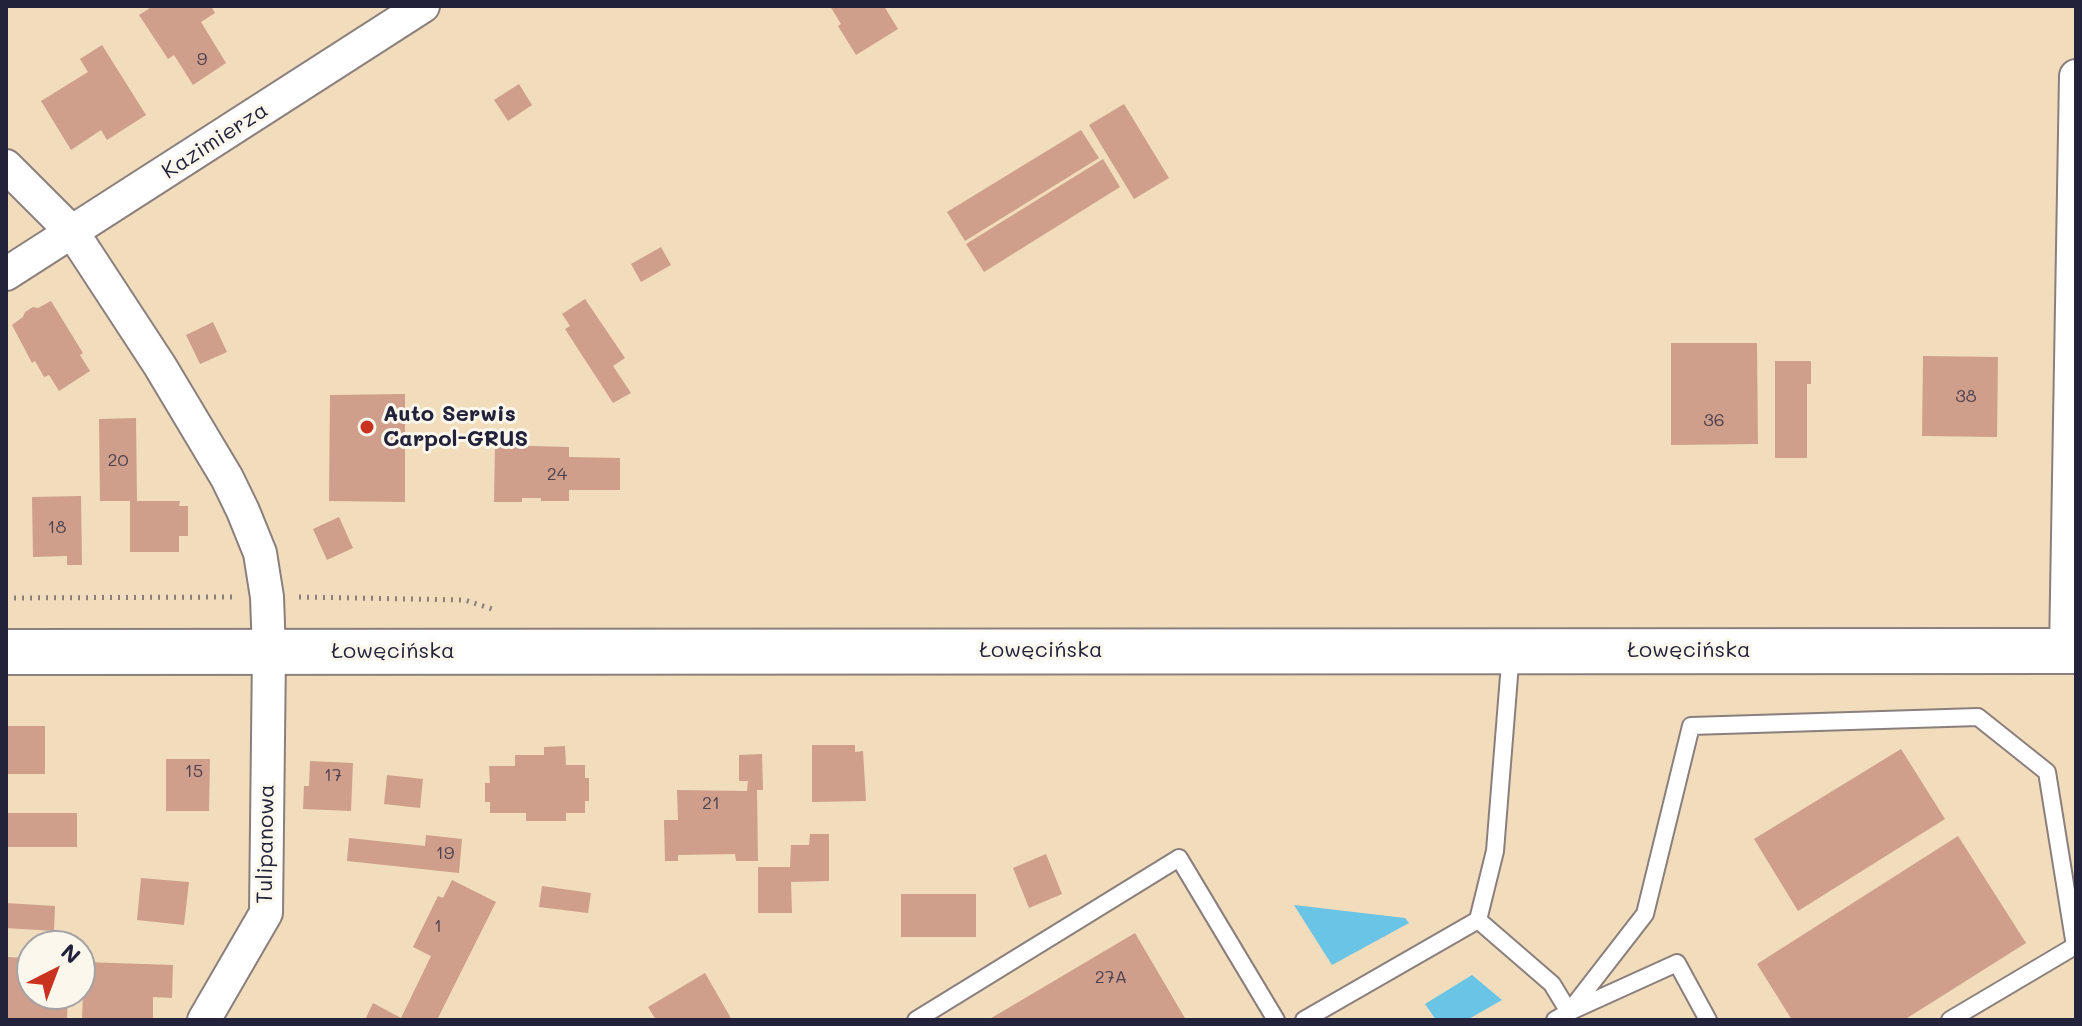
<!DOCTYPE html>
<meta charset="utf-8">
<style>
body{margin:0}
#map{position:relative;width:2082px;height:1026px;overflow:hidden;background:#f1dcbc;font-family:Mali,sans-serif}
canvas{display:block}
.frame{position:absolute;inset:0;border:8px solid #22223b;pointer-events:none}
.north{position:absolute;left:16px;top:930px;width:80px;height:80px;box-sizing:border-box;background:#fbf7ec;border:2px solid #a4a2a5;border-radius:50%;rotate:42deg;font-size:22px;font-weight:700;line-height:32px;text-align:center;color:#22223b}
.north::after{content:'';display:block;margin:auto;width:28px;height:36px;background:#c8321e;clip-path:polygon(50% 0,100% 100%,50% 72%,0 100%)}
</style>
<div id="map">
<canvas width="2082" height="1026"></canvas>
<div class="frame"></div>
<div class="north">N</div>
</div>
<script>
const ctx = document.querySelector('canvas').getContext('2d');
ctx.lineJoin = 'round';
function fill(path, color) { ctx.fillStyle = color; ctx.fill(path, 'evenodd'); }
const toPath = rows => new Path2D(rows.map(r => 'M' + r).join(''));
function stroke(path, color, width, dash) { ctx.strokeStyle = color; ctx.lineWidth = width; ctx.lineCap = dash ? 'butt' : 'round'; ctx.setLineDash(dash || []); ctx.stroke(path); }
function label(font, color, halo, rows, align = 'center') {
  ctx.font = font + ' Mali,sans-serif'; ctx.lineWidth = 6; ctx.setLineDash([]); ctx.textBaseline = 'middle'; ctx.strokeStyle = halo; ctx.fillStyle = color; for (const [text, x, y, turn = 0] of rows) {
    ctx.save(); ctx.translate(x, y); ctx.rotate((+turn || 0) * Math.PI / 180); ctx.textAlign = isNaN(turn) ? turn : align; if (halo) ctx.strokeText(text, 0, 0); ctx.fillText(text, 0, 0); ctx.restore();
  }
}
const water = toPath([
 [1294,905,1405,918,1409,923,1332,965],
 [1472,975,1502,1000,1467,1020,1436,1020,1425,1004]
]);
const building = toPath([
 [153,6,211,6,215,13,201,22,226,63,193,85,174,55,168,59,139,15],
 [830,6,884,6,898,29,856,55,838,26,841,24],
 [102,45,146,115,107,140,101,130,71,150,41,101,88,72,80,59],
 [519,84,532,105,508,121,494,100],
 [1124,104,1169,178,1134,199,1089,125],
 [1081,130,1099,158,965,241,947,212],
 [1103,159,1120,187,984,272,966,244],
 [661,247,671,265,641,282,631,264],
 [585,299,625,358,613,366,631,393,613,403,565,329,570,326,562,314],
 [51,301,83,353,80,355,90,371,59,391,49,375,44,377,35,361,32,363,12,325,23,317,25,312,33,307,38,308],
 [213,322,227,352,200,364,186,335],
 [1671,343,1757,343,1758,444,1671,445],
 [1923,356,1998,357,1997,437,1922,436],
 [1775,361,1811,361,1811,384,1807,384,1807,458,1775,458],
 [405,394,405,502,329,501,330,395],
 [136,418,137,501,180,501,179,506,188,506,188,536,179,536,179,552,130,552,130,501,100,501,99,419],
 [495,445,569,447,569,457,620,458,620,490,569,490,569,501,541,501,541,498,522,498,522,502,494,502],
 [81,496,82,565,67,565,67,556,33,557,32,497],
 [339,517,353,548,327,560,313,529],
 [6,726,45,726,45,774,6,774],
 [812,745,855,745,855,752,863,751,866,801,812,802],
 [565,746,566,765,585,765,585,778,589,778,589,801,585,801,585,813,566,813,566,821,526,821,526,813,490,813,490,802,485,802,485,783,490,783,489,766,515,766,515,755,544,755,544,747],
 [1901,749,1945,819,1798,911,1754,839],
 [762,754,763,790,757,790,758,861,736,861,735,854,678,855,678,861,665,861,664,820,678,820,677,790,747,791,748,781,739,781,739,755],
 [166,759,210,759,209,811,166,811],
 [310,761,353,763,351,811,303,809,304,786,309,786],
 [387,775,423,779,420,808,384,804],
 [6,813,77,813,77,847,6,847],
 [810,834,829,834,829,881,791,882,792,913,758,913,758,867,790,867,791,845,809,845],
 [426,835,462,839,459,873,347,861,349,838,425,846],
 [1958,836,2026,943,1904,1020,1792,1020,1757,964],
 [1046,854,1062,894,1029,908,1013,868],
 [141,878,189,882,184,925,137,920],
 [452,880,496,902,437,1020,365,1020,373,1003,401,1018,431,956,413,947,438,896,443,898],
 [542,886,591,893,588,913,539,907],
 [901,894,976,894,976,937,901,937],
 [6,903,55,906,54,931,6,928],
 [1135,933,1186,1020,988,1020],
 [6,957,32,958,32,994,68,994,67,1020,6,1020],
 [84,962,173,965,172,998,153,997,153,1020,82,1020],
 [705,973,732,1020,656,1020,648,1007]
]);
const path = toPath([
 [299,597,465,600,495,610],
 [6,598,233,597]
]);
const lane = toPath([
 [1478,920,1552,984,1569,1012,1677,963,1708,1020],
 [916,1020,1179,858,1276,1020],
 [1304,1020,1478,920,1495,851,1511,651],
 [1555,1020,1569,1012,1645,914,1691,726,1978,717,2047,772,2075,946,1950,1020]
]);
const street = toPath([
 [6,166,73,233,160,366,227,478,243,511,260,553,267,597,269,652,266,913,204,1020],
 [6,274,423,6],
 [2066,651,2076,76]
]);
const secondary = toPath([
 [6,652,2076,651]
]);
const markers = [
 [367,427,8,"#c8321e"]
];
const numberNames = [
 ["9",202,59],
 ["38",1966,396],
 ["36",1714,420],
 ["20",118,460],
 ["24",557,474],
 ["18",57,527],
 ["15",194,771],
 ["17",333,775],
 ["21",711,803],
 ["19",445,853],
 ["1",438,926],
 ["27A",1111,977]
];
const streetNames = [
 ["Kazimierza",215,141,-33],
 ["Łowęcińska",1041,650],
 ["Łowęcińska",1689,650],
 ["Łowęcińska",393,651],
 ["Tulipanowa",266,844,-89]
];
const poiNames = [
 ["Auto Serwis",383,414],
 ["Carpol-GRUS",383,439]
];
fill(water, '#69c4e6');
fill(building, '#cf9f8b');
stroke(lane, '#8a7f7c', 20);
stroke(street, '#8a7f7c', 36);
stroke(secondary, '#8a7f7c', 48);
stroke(path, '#8a7f7c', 5, [2, 6]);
stroke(lane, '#fff', 16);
stroke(street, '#fff', 32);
stroke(secondary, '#fff', 44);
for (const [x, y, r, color] of markers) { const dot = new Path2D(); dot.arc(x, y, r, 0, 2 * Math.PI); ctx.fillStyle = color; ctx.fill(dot); stroke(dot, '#fbf7ec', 3); }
label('18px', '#4d414f', null, numberNames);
label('22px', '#22223b', '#fbf7ec', streetNames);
label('bold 22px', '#22223b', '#fbf7ec', poiNames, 'left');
</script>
